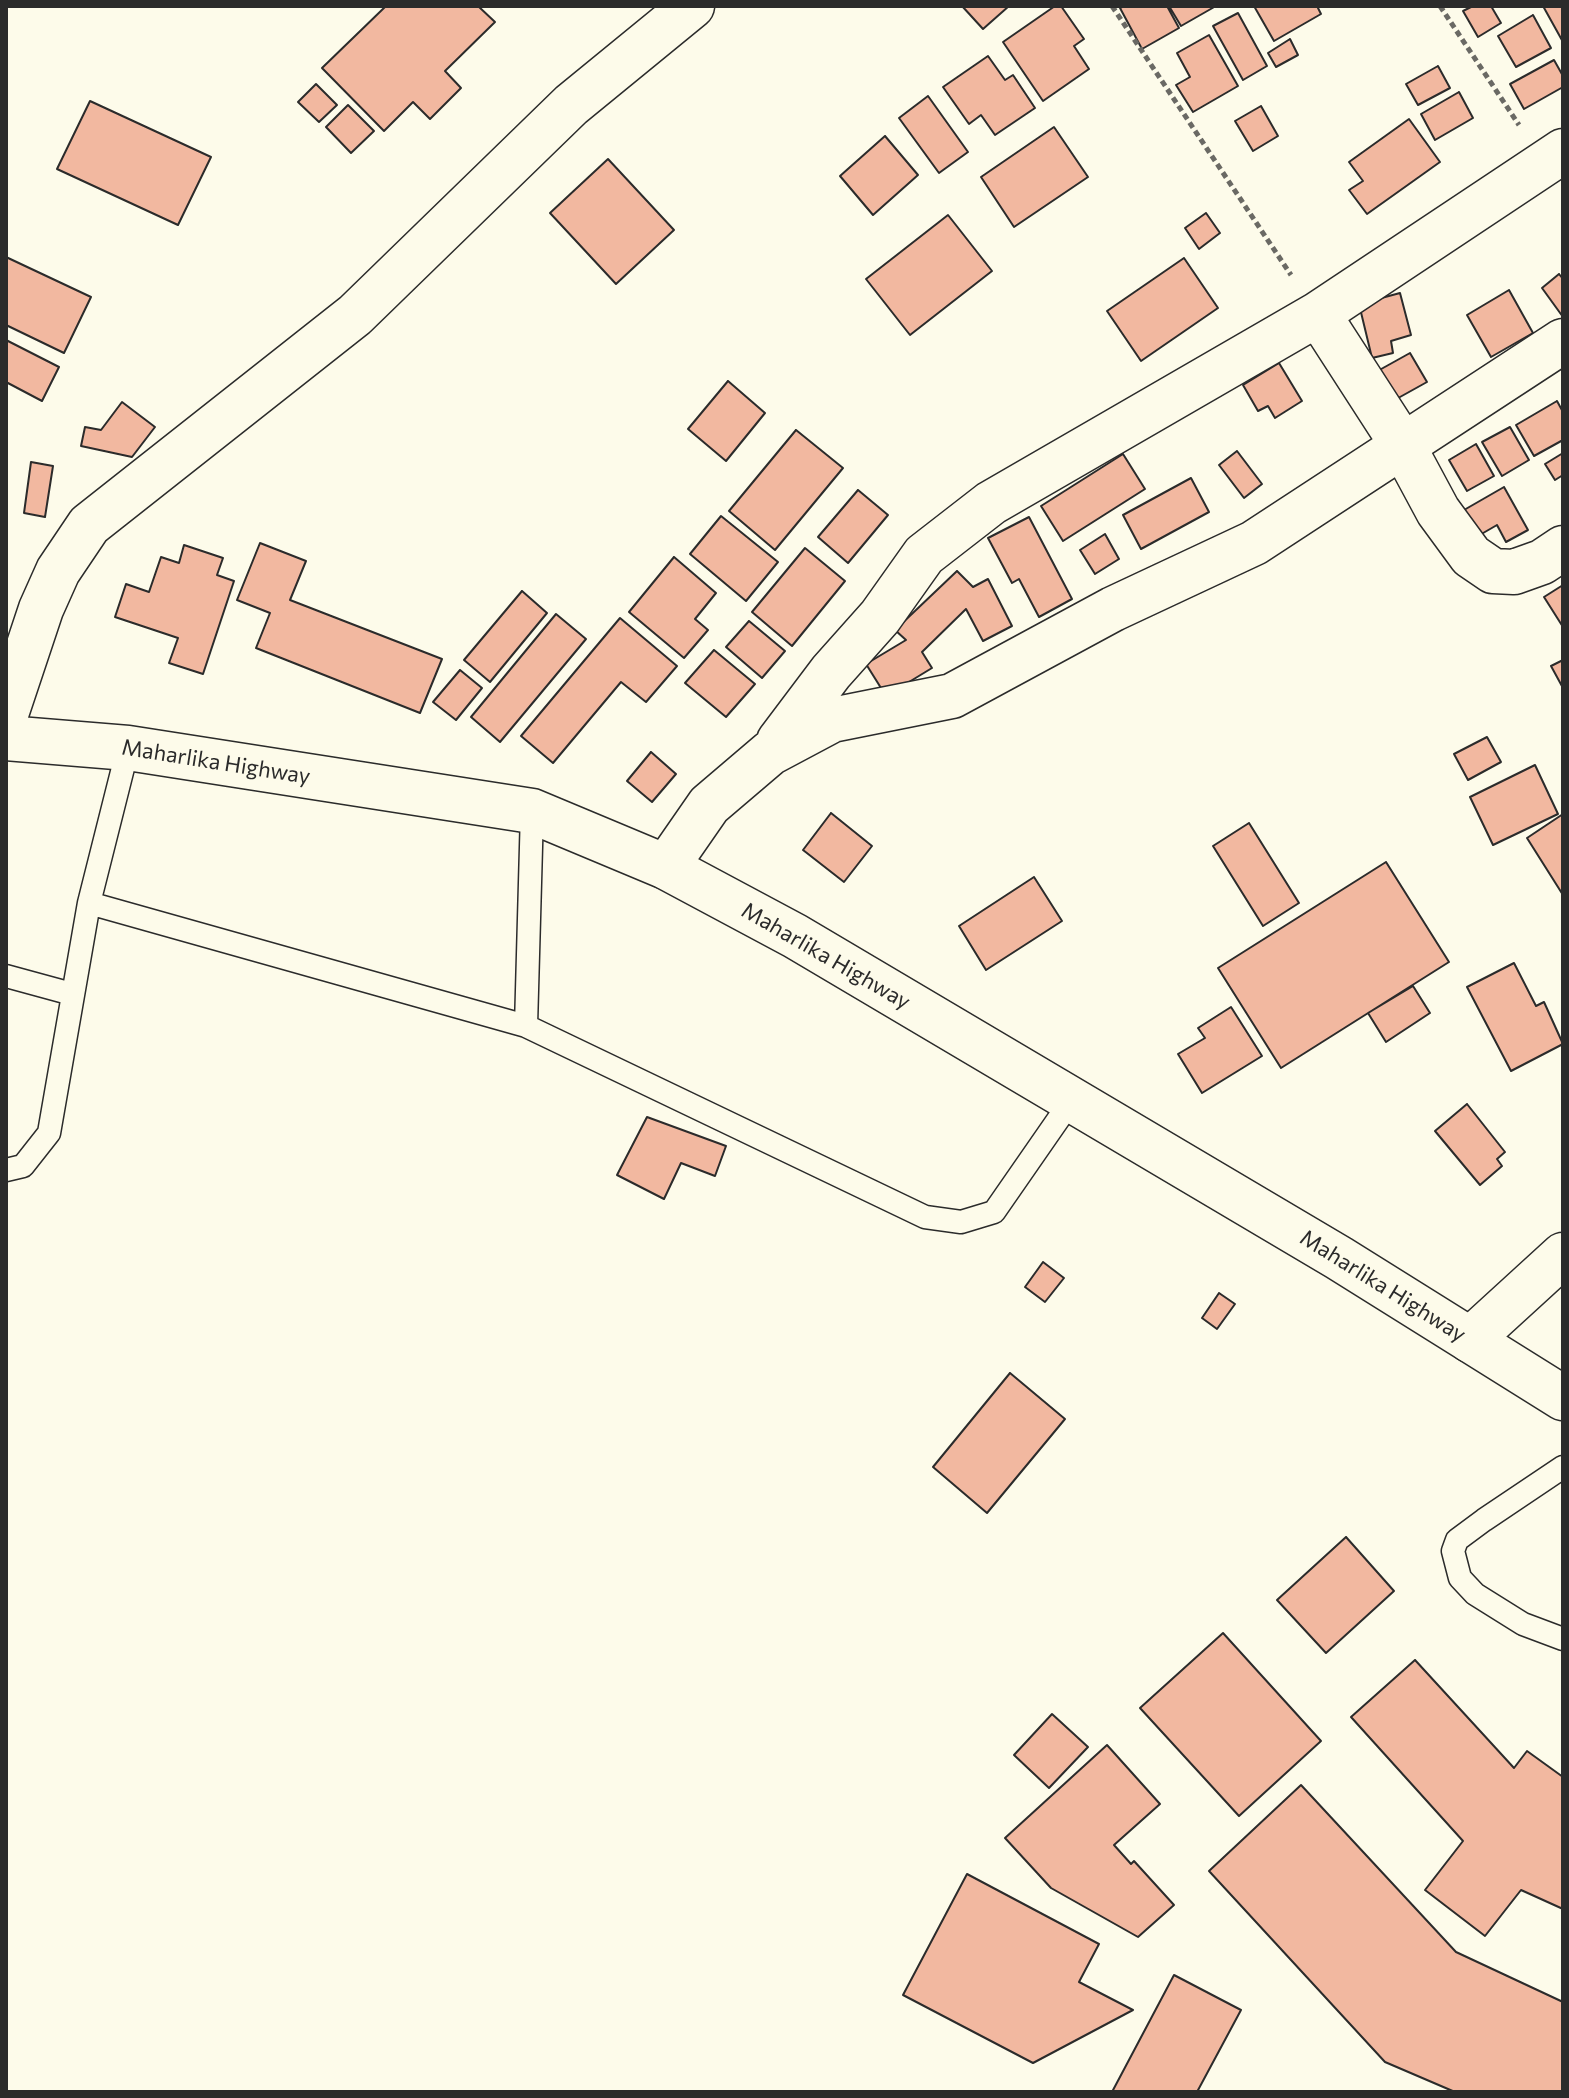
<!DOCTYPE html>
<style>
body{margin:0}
#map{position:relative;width:1569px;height:2098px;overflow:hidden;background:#fdfbea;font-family:Commissioner,sans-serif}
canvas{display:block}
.frame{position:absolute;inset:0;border:8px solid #2b2b2b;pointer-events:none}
</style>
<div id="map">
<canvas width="1569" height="2098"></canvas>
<div class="frame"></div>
</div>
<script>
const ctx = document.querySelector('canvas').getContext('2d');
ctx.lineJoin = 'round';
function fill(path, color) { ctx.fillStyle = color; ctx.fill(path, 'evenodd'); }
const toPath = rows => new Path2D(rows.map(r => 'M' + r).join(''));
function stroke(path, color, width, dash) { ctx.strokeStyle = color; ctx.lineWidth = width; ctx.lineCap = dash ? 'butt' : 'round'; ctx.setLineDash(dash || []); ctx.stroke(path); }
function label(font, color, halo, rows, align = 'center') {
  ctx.font = font + ' Commissioner,sans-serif'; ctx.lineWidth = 6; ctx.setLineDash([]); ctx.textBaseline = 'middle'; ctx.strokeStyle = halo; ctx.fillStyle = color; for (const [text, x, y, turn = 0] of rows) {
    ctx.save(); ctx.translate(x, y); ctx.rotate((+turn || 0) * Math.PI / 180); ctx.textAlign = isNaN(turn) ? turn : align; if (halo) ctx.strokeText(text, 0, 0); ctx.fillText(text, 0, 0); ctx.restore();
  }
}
const building = toPath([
 [386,6,478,6,495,22,445,71,461,88,430,119,413,102,384,131,322,68,386,6],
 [962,6,1009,6,983,29,962,6],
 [1055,6,1061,6,1084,39,1074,46,1089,69,1043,101,1003,42,1055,6],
 [1124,6,1167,6,1179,28,1142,49,1120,8,1124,6],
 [1169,6,1216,6,1181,26,1169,6],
 [1254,6,1317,6,1321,14,1274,41,1254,6],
 [1473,6,1491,6,1501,23,1478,37,1463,11,1473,6],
 [1543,6,1563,6,1563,42,1543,6],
 [1238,13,1267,66,1243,80,1213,26,1238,13],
 [1533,15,1551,48,1516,67,1498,36,1533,15],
 [1209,35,1238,86,1193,112,1176,85,1190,77,1177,53,1209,35],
 [1290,39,1298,55,1276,67,1268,53,1290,39],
 [988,56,1005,80,1013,75,1035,108,995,135,981,115,969,124,943,87,988,56],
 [1554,60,1563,76,1563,87,1524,109,1510,84,1554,60],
 [1438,66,1450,88,1418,105,1406,84,1438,66],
 [316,84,337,105,319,122,298,102,316,84],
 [1459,92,1473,118,1435,140,1421,114,1459,92],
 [928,96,968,152,939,173,899,118,928,96],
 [90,101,211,157,178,225,57,169,90,101],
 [348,105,374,131,351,153,326,127,348,105],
 [1261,106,1278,136,1253,151,1235,121,1261,106],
 [1409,119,1440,162,1367,214,1349,190,1363,181,1349,162,1409,119],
 [1054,127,1088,177,1014,227,981,177,1054,127],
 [885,136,918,175,873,215,840,176,885,136],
 [608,159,674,230,616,284,550,213,608,159],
 [1206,213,1220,233,1199,249,1185,228,1206,213],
 [948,215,992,271,910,335,866,279,948,215],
 [6,257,91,297,64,353,6,325,6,257],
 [1184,258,1218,308,1141,361,1107,311,1184,258],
 [1559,274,1563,279,1563,317,1542,288,1559,274],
 [1509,290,1533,333,1491,357,1467,315,1509,290],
 [1400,293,1411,335,1391,341,1393,353,1372,358,1359,304,1400,293],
 [6,340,59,367,42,401,6,382,6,340],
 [1410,353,1427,382,1391,402,1374,373,1410,353],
 [1279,363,1302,401,1275,418,1268,406,1258,411,1243,385,1279,363],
 [728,381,765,413,726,461,688,429,728,381],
 [1557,401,1563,412,1563,440,1534,456,1516,425,1557,401],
 [122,402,155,427,132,457,81,446,85,427,101,430,122,402],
 [1510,427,1529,460,1502,476,1482,442,1510,427],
 [796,430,843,468,775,550,729,511,796,430],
 [1476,444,1494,476,1467,491,1449,460,1476,444],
 [1237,451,1262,484,1244,498,1219,465,1237,451],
 [1563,453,1563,475,1555,480,1545,464,1563,453],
 [1123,454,1145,489,1063,541,1041,506,1123,454],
 [31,462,53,466,45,517,24,513,31,462],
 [1191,478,1209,512,1141,549,1123,515,1191,478],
 [1504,487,1528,530,1506,542,1497,525,1478,536,1464,510,1504,487],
 [858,490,888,515,848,563,818,537,858,490],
 [721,516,778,562,746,601,690,554,721,516],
 [1029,517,1072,599,1039,617,1019,579,1012,583,988,538,1029,517],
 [1105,534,1119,559,1095,574,1080,550,1105,534],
 [260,543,306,561,290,600,442,659,420,713,256,648,270,613,237,600,260,543],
 [184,545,223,558,217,575,234,581,203,674,169,663,178,638,115,617,126,584,149,592,161,557,179,563,184,545],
 [805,548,845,581,792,646,752,612,805,548],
 [674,557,716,593,695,619,708,630,684,658,629,612,674,557],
 [957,571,973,587,988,579,1012,626,983,641,966,609,922,652,932,668,886,696,866,664,906,640,895,630,957,571],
 [1563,585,1563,627,1544,597,1563,585],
 [522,591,547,613,490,682,464,660,522,591],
 [556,614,586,639,500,742,471,717,556,614],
 [620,618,677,666,646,702,621,682,553,763,521,736,620,618],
 [749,621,785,651,762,678,726,647,749,621],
 [714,650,755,684,726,717,685,683,714,650],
 [1563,660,1563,688,1551,666,1563,660],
 [460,670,482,688,456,720,433,702,460,670],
 [1487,737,1501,762,1468,780,1454,754,1487,737],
 [651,752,676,774,652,802,627,781,651,752],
 [1535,765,1558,814,1493,845,1470,797,1535,765],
 [831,813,872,846,844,882,803,850,831,813],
 [1563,814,1563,895,1527,838,1563,814],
 [1249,823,1299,903,1263,926,1213,846,1249,823],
 [1386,862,1449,962,1281,1068,1218,968,1386,862],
 [1034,877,1062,921,986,970,959,926,1034,877],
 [1514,963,1536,1006,1544,1002,1563,1044,1511,1071,1467,987,1514,963],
 [1413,986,1430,1013,1386,1042,1368,1013,1413,986],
 [1231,1007,1262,1056,1202,1093,1178,1054,1205,1038,1198,1028,1231,1007],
 [1467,1104,1505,1152,1497,1159,1502,1166,1480,1185,1435,1131,1467,1104],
 [647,1117,726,1146,715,1176,681,1163,664,1199,617,1175,647,1117],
 [1043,1262,1064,1278,1045,1302,1025,1287,1043,1262],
 [1219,1293,1235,1304,1217,1329,1202,1318,1219,1293],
 [1010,1373,1065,1419,987,1513,933,1467,1010,1373],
 [1346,1537,1394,1591,1326,1653,1277,1600,1346,1537],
 [1223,1633,1321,1741,1239,1816,1140,1708,1223,1633],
 [1415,1660,1514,1768,1527,1751,1563,1777,1563,1909,1521,1890,1485,1936,1425,1890,1463,1841,1351,1717,1415,1660],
 [1052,1714,1088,1747,1049,1788,1014,1755,1052,1714],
 [1107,1745,1160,1804,1114,1845,1131,1864,1134,1861,1174,1905,1138,1937,1051,1888,1005,1838,1107,1745],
 [1301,1785,1456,1952,1563,2002,1563,2092,1455,2092,1385,2062,1209,1871,1301,1785],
 [967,1874,1099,1944,1079,1982,1133,2010,1033,2063,903,1995,967,1874],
 [1174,1975,1241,2010,1197,2092,1112,2092,1174,1975]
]);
const path = toPath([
 [1112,6,1291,275],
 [1440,6,1519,125]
]);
const lane = toPath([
 [89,903,526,1026,925,1217,961,1222,994,1212,1071,1101],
 [6,976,72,994],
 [526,1026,532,811],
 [6,1170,23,1166,49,1133,89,903,128,748],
 [1563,1467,1484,1520,1457,1540,1453,1551,1460,1578,1475,1594,1523,1624,1563,1639]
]);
const street = toPath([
 [1318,314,1402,444,1438,511,1471,556,1493,571,1514,572,1542,562,1563,548],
 [6,714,41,609,58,571,89,525,355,315,571,105,692,6],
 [779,741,831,672,880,617,924,555,991,503,1318,314,1563,151],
 [666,867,709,805,770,753,832,720,952,696,1113,609,1254,543,1563,341],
 [1470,1340,1563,1255]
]);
const highway = toPath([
 [6,738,128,748,532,811,666,867,795,936,1339,1258,1563,1398]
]);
const streetNames = [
 ["Maharlika Highway",216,762,9],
 ["Maharlika Highway",826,956,30],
 ["Maharlika Highway",1383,1286,32]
];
fill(building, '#f2b8a0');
stroke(building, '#2b2b2b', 2);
stroke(lane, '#2b2b2b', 25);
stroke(street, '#2b2b2b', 47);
stroke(highway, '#2b2b2b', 47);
stroke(path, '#6a6964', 5, [6, 4]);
stroke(lane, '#fdfbea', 22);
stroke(street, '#fdfbea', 44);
stroke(highway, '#fdfbea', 44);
label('22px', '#2b2b2b', '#fdfbea', streetNames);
</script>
